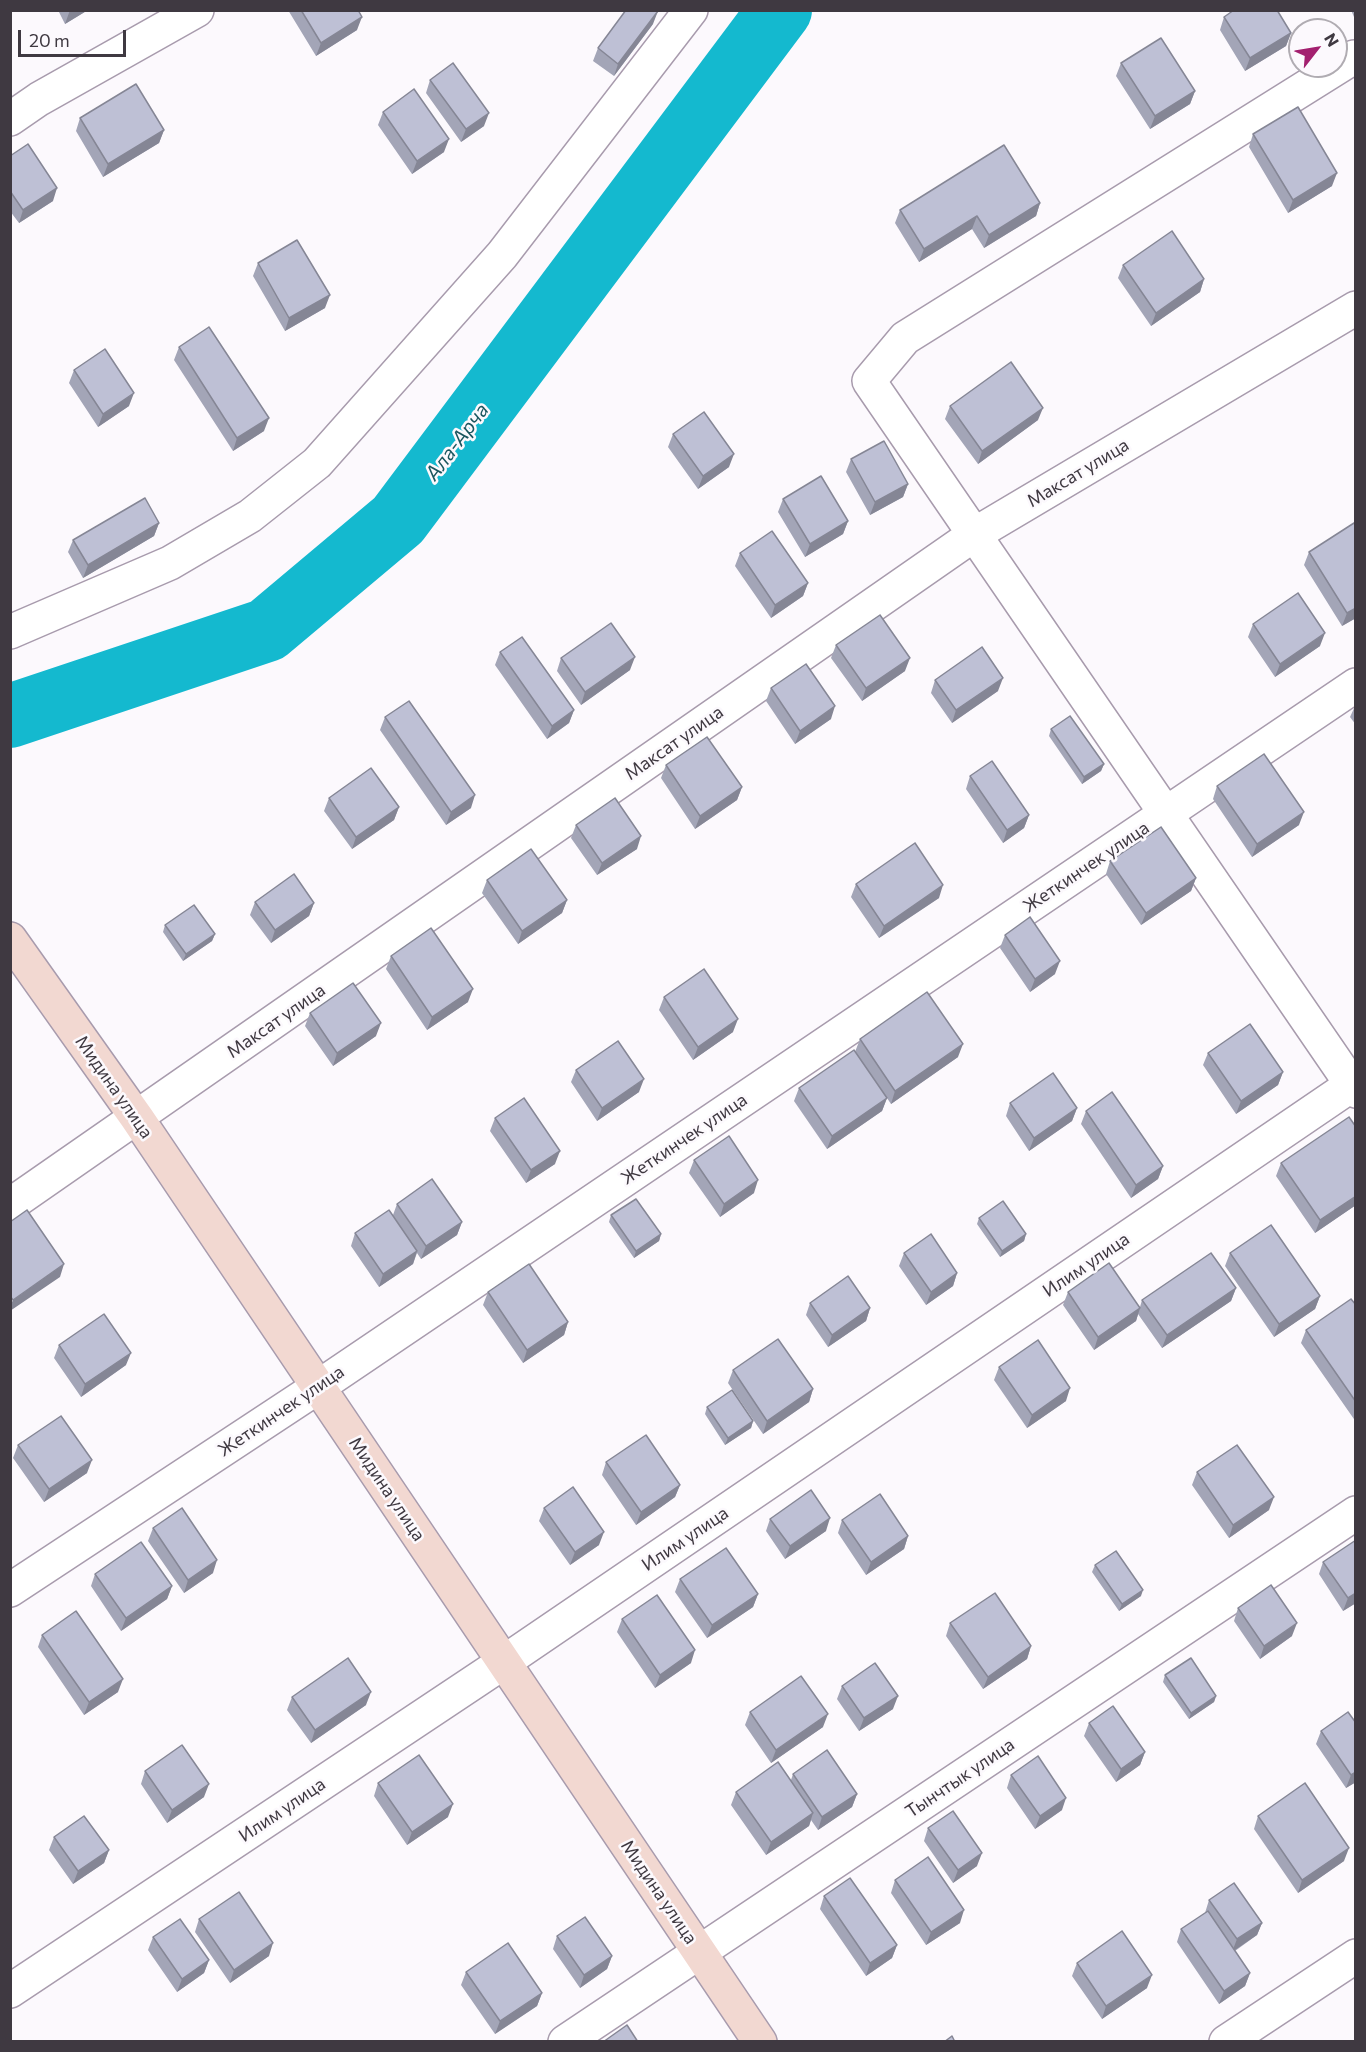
<!DOCTYPE html>
<meta charset="utf-8">
<style>
body{margin:0}
#map{position:relative;width:1366px;height:2052px;overflow:hidden;background:#fcf9fd;font-family:Commissioner,sans-serif}
canvas{display:block}
.frame{position:absolute;inset:0;border:12px solid #3f3941;pointer-events:none}
.north{position:absolute;left:1288px;top:18px;width:60px;height:60px;box-sizing:border-box;background:#fcf9fd;border:2px solid #b0acb2;border-radius:50%;rotate:59deg;font-size:16px;font-weight:700;line-height:24px;text-align:center;color:#3f3941}
.north::after{content:'';display:block;margin:auto;width:21px;height:27px;background:#a3206f;clip-path:polygon(50% 0,100% 100%,50% 72%,0 100%)}
.scale{position:absolute;left:18px;top:30px;width:108px;height:27px;box-sizing:border-box;border:3px solid #3f3941;border-top:0;padding-left:8px;font-size:18px;line-height:21px;white-space:nowrap;color:#3f3941;-webkit-text-stroke:4px #fcf9fd;paint-order:stroke}
</style>
<div id="map">
<canvas width="1366" height="2052"></canvas>
<div class="frame"></div>
<div class="north">N</div>
<div class="scale">20 m</div>
</div>
<script>
const ctx = document.querySelector('canvas').getContext('2d');
ctx.lineJoin = 'round';
const toPath = rows => new Path2D(rows.map(r => 'M' + r).join(''));
function stroke(path, color, width, dash) { ctx.strokeStyle = color; ctx.lineWidth = width; ctx.lineCap = dash ? 'butt' : 'round'; ctx.setLineDash(dash || []); ctx.stroke(path); }
function fill(path, color) { ctx.fillStyle = color; ctx.fill(path, 'evenodd'); }
function label(font, color, halo, rows, align = 'center') {
  ctx.font = font + ' Commissioner,sans-serif'; ctx.lineWidth = 5; ctx.setLineDash([]); ctx.textBaseline = 'middle'; ctx.strokeStyle = halo; ctx.fillStyle = color; for (const [text, x, y, turn = 0] of rows) {
    ctx.save(); ctx.translate(x, y); ctx.rotate((+turn || 0) * Math.PI / 180); ctx.textAlign = isNaN(turn) ? turn : align; if (halo) ctx.strokeText(text, 0, 0); ctx.fillText(text, 0, 0); ctx.restore();
  }
}
const river = toPath([
 [10,716,267,630,398,520,780,10]
]);
const street = toPath([
 [1354,57,905,338,869,381,1356,1091],
 [10,119,39,99,197,10],
 [10,632,170,563,250,516,317,463,502,255,691,10],
 [10,1205,975,534,1356,308],
 [10,1590,318,1387,1356,685],
 [10,1991,504,1662,1356,1082],
 [565,2042,1356,1513],
 [1226,2042,1356,1956]
]);
const secondary = toPath([
 [10,939,137,1118,760,2042]
]);
const wall = toPath([
 [58,10,88,10,65,24],
 [288,10,358,10,357,30,316,56],
 [1351,10,1356,10,1356,16,1354,17],
 [1224,17,1291,33,1286,46,1245,71,1220,30],
 [653,24,614,76,593,61,598,48],
 [1121,63,1195,91,1190,104,1150,129,1116,76],
 [430,80,484,126,461,142,426,93],
 [383,112,444,152,412,174,378,125],
 [80,118,164,130,159,143,103,177,76,131],
 [1253,134,1332,186,1288,213,1249,147],
 [10,156,53,201,19,223,10,211],
 [1040,203,1036,216,984,248,972,229,919,262,895,223,900,210],
 [258,263,325,308,285,331,253,276],
 [1123,265,1204,279,1200,292,1151,326,1118,278],
 [179,347,264,431,233,451,174,360],
 [74,370,129,406,98,427,69,383],
 [950,406,1038,420,978,464,945,419],
 [673,434,729,467,698,489,668,447],
 [851,459,908,484,903,497,870,515,846,472],
 [783,499,848,521,843,534,805,557,778,512],
 [159,523,154,536,83,578,68,552,73,540],
 [1356,526,1356,618,1342,626,1304,565,1309,552],
 [740,553,808,583,803,596,771,618,735,566],
 [1253,624,1320,646,1275,677,1248,637],
 [836,645,905,671,862,701,831,658],
 [500,652,574,710,569,723,547,739,495,665],
 [561,658,630,670,581,705,557,671],
 [935,680,998,691,952,723,931,693],
 [771,688,831,719,795,744,766,701],
 [1356,704,1356,725,1350,717],
 [385,717,471,808,446,825,380,730],
 [1051,729,1104,764,1101,771,1082,784,1049,736],
 [666,765,742,787,737,800,695,829,661,778],
 [970,776,1029,815,1024,828,1003,843,966,789],
 [1217,786,1299,825,1252,857,1213,799],
 [329,798,399,807,394,820,352,849,324,811],
 [576,825,637,849,597,875,571,838],
 [1110,861,1196,878,1191,891,1141,925,1106,874],
 [487,880,567,900,562,913,518,944,482,893],
 [856,884,939,898,879,938,851,897],
 [255,902,314,903,309,916,271,943,250,915],
 [165,925,215,934,212,941,183,961,163,932],
 [1005,935,1055,974,1030,992,1000,948],
 [391,956,468,1002,427,1030,386,969],
 [664,997,733,1032,693,1060,659,1010],
 [310,1013,376,1036,333,1066,305,1026],
 [860,1039,958,1057,891,1104,887,1098,882,1111,827,1149,794,1101,799,1088,855,1052],
 [1208,1053,1283,1072,1278,1085,1236,1114,1203,1065],
 [576,1070,639,1092,597,1121,571,1082],
 [1010,1103,1077,1108,1072,1121,1029,1151,1006,1116],
 [1086,1111,1163,1166,1158,1179,1131,1198,1081,1124],
 [495,1118,555,1164,526,1183,490,1131],
 [1356,1127,1356,1205,1315,1233,1276,1176,1281,1163],
 [694,1160,754,1193,720,1217,689,1173],
 [397,1204,462,1222,457,1235,421,1259,417,1253,413,1264,379,1287,351,1246,355,1233,393,1215],
 [611,1215,661,1234,659,1241,634,1258,609,1222],
 [979,1218,1026,1234,1024,1241,1000,1257,977,1224],
 [904,1253,957,1273,953,1286,926,1305,899,1266],
 [1230,1253,1320,1296,1315,1309,1274,1337,1225,1266],
 [1236,1288,1231,1301,1162,1348,1138,1314,1136,1321,1094,1350,1063,1305,1068,1292,1140,1307,1142,1300],
 [488,1292,568,1322,564,1335,523,1363,483,1305],
 [810,1303,870,1308,866,1321,828,1347,806,1315],
 [1356,1305,1356,1422,1301,1343,1306,1330],
 [59,1345,126,1365,81,1397,54,1358],
 [999,1367,1066,1401,1027,1428,994,1380],
 [733,1370,813,1389,809,1402,763,1434,728,1383],
 [707,1407,753,1421,751,1428,725,1445,705,1414],
 [18,1445,87,1473,44,1502,13,1458],
 [606,1462,680,1485,675,1497,636,1525,602,1475],
 [1197,1472,1269,1510,1229,1538,1192,1485],
 [544,1508,599,1545,570,1565,539,1521],
 [770,1519,826,1531,785,1559,766,1531],
 [842,1520,908,1536,904,1549,866,1575,838,1533],
 [153,1528,213,1573,184,1593,148,1541],
 [1356,1540,1356,1603,1343,1611,1319,1574,1323,1562],
 [1095,1565,1141,1596,1119,1611,1092,1572],
 [95,1574,172,1586,167,1599,121,1631,91,1586],
 [680,1579,758,1594,753,1607,707,1638,675,1592],
 [1238,1608,1292,1636,1260,1659,1234,1621],
 [622,1619,691,1663,655,1688,617,1632],
 [950,1623,1031,1646,1027,1659,983,1689,946,1636],
 [42,1635,118,1692,84,1715,38,1647],
 [1165,1675,1216,1696,1214,1702,1189,1719,1163,1682],
 [842,1686,893,1709,859,1731,837,1699],
 [292,1697,366,1705,311,1743,287,1710],
 [750,1712,823,1727,771,1763,745,1725],
 [1089,1723,1145,1752,1140,1765,1116,1782,1084,1736],
 [1321,1731,1356,1782,1346,1788,1316,1744],
 [145,1771,204,1797,167,1823,141,1784],
 [793,1774,857,1794,852,1807,818,1830,811,1820,809,1826,766,1855,731,1805,736,1792,791,1780],
 [1011,1775,1062,1810,1035,1829,1007,1788],
 [378,1783,448,1817,407,1845,374,1796],
 [1258,1816,1344,1861,1298,1893,1254,1829],
 [928,1828,977,1866,953,1883,924,1841],
 [54,1837,109,1850,104,1863,73,1884,49,1850],
 [895,1880,960,1923,926,1945,891,1893],
 [824,1896,897,1945,892,1958,866,1976,820,1909],
 [1209,1900,1262,1923,1257,1935,1235,1951,1250,1973,1245,1986,1219,2004,1177,1942,1181,1929,1205,1913],
 [199,1919,269,1956,230,1983,195,1932],
 [557,1936,612,1956,607,1969,580,1988,553,1949],
 [153,1937,209,1960,204,1973,177,1992,148,1950],
 [1077,1963,1147,1988,1102,2019,1072,1976],
 [466,1972,542,1993,537,2006,495,2034,461,1985]
]);
const shadedWall = toPath([
 [70,10,88,10,65,24],
 [658,11,653,24,614,76,618,64],
 [362,17,357,30,316,56,321,43],
 [1291,33,1286,46,1245,71,1250,58],
 [1195,91,1190,104,1150,129,1155,116],
 [489,113,484,126,461,142,466,129],
 [164,130,159,143,103,177,108,164],
 [449,139,444,152,412,174,417,161],
 [1337,173,1332,186,1288,213,1293,200],
 [57,188,53,201,19,223,23,210],
 [1040,203,1036,216,984,248,989,235],
 [977,216,972,229,919,262,924,249],
 [1204,279,1200,292,1151,326,1156,313],
 [330,295,325,308,285,331,289,318],
 [134,393,129,406,98,427,103,414],
 [1043,408,1038,420,978,464,982,451],
 [269,418,264,431,233,451,237,438],
 [734,454,729,467,698,489,703,476],
 [908,484,903,497,870,515,875,502],
 [848,521,843,534,805,557,810,544],
 [159,523,154,536,83,578,88,565],
 [808,583,803,596,771,618,775,605],
 [1356,608,1356,618,1342,626,1347,613],
 [1325,633,1320,646,1275,677,1280,664],
 [635,657,630,670,581,705,585,692],
 [910,658,905,671,862,701,866,688],
 [1003,678,998,691,952,723,956,710],
 [835,706,831,719,795,744,800,731],
 [574,710,569,723,547,739,552,726],
 [1104,764,1101,771,1082,784,1084,777],
 [742,787,737,800,695,829,700,816],
 [475,795,471,808,446,825,451,812],
 [399,807,394,820,352,849,356,837],
 [1304,812,1299,825,1252,857,1257,844],
 [1029,815,1024,828,1003,843,1007,830],
 [641,836,637,849,597,875,602,863],
 [1196,878,1191,891,1141,925,1146,913],
 [943,885,939,898,879,938,884,926],
 [567,900,562,913,518,944,522,931],
 [314,903,309,916,271,943,275,930],
 [215,934,212,941,183,961,186,954],
 [1060,961,1055,974,1030,992,1035,979],
 [473,989,468,1002,427,1030,432,1017],
 [738,1019,733,1032,693,1060,698,1047],
 [381,1023,376,1036,333,1066,337,1053],
 [963,1044,958,1057,891,1104,895,1091],
 [1283,1072,1278,1085,1236,1114,1241,1101],
 [644,1079,639,1092,597,1121,602,1108],
 [887,1098,882,1111,827,1149,832,1136],
 [1077,1108,1072,1121,1029,1151,1034,1138],
 [560,1151,555,1164,526,1183,531,1170],
 [1163,1166,1158,1179,1131,1198,1136,1185],
 [758,1180,754,1193,720,1217,724,1204],
 [1356,1196,1356,1205,1315,1233,1320,1220],
 [462,1222,457,1235,421,1259,426,1246],
 [661,1234,659,1241,634,1258,636,1251],
 [1026,1234,1024,1241,1000,1257,1002,1251],
 [417,1251,413,1264,379,1287,383,1274],
 [64,1264,60,1277,10,1311,10,1306,13,1300],
 [957,1273,953,1286,926,1305,931,1292],
 [1236,1288,1231,1301,1162,1348,1167,1335],
 [1320,1296,1315,1309,1274,1337,1279,1324],
 [870,1308,866,1321,828,1347,832,1335],
 [1140,1308,1136,1321,1094,1350,1098,1337],
 [568,1322,564,1335,523,1363,527,1350],
 [131,1353,126,1365,81,1397,85,1384],
 [1070,1388,1066,1401,1027,1428,1032,1415],
 [813,1389,809,1402,763,1434,767,1421],
 [753,1421,751,1428,725,1445,728,1438],
 [92,1460,87,1473,44,1502,49,1489],
 [680,1485,675,1497,636,1525,641,1512],
 [1274,1497,1269,1510,1229,1538,1233,1525],
 [830,1518,826,1531,785,1559,790,1546],
 [604,1532,599,1545,570,1565,575,1552],
 [908,1536,904,1549,866,1575,871,1562],
 [217,1560,213,1573,184,1593,188,1580],
 [172,1586,167,1599,121,1631,126,1618],
 [1143,1590,1141,1596,1119,1611,1122,1604],
 [1356,1593,1356,1603,1343,1611,1348,1598],
 [758,1594,753,1607,707,1638,712,1625],
 [1297,1623,1292,1636,1260,1659,1264,1646],
 [1031,1646,1027,1659,983,1689,988,1677],
 [695,1650,691,1663,655,1688,660,1675],
 [123,1679,118,1692,84,1715,89,1702],
 [371,1692,366,1705,311,1743,315,1730],
 [898,1696,893,1709,859,1731,864,1718],
 [1216,1696,1214,1702,1189,1719,1191,1713],
 [828,1714,823,1727,771,1763,776,1750],
 [1145,1752,1140,1765,1116,1782,1121,1769],
 [1356,1772,1356,1782,1346,1788,1351,1775],
 [209,1784,204,1797,167,1823,172,1810],
 [857,1794,852,1807,818,1830,822,1817],
 [1066,1798,1062,1810,1035,1829,1040,1816],
 [453,1804,448,1817,407,1845,412,1832],
 [813,1813,809,1826,766,1855,771,1842],
 [1349,1848,1344,1861,1298,1893,1302,1880],
 [109,1850,104,1863,73,1884,78,1871],
 [982,1853,977,1866,953,1883,958,1870],
 [964,1910,960,1923,926,1945,931,1932],
 [1262,1923,1257,1935,1232,1952,1237,1939],
 [273,1943,269,1956,230,1983,234,1970],
 [897,1945,892,1958,866,1976,870,1963],
 [612,1956,607,1969,580,1988,584,1975],
 [209,1960,204,1973,177,1992,182,1979],
 [1250,1973,1245,1986,1219,2004,1224,1991],
 [1152,1975,1147,1988,1102,2019,1106,2006],
 [542,1993,537,2006,495,2034,500,2021]
]);
const building = toPath([
 [301,10,358,10,362,17,321,43,301,10],
 [626,10,658,11,618,64,598,48,626,10],
 [1234,10,1277,10,1291,33,1250,58,1224,17,1234,10],
 [1161,38,1195,91,1155,116,1121,63,1161,38],
 [453,63,489,113,466,129,430,80,453,63],
 [136,84,164,130,108,164,80,118,136,84],
 [414,89,449,139,417,161,383,112,414,89],
 [1298,107,1337,173,1293,200,1253,134,1298,107],
 [28,144,57,188,23,210,10,191,10,156,28,144],
 [1004,145,1040,203,989,235,977,216,924,249,900,210,1004,145],
 [1172,231,1204,279,1156,313,1123,265,1172,231],
 [297,240,330,295,289,318,258,263,297,240],
 [209,327,269,418,237,438,179,347,209,327],
 [105,349,134,393,103,414,74,370,105,349],
 [1011,362,1043,408,982,451,950,406,1011,362],
 [704,412,734,454,703,476,673,434,704,412],
 [884,441,908,484,875,502,851,459,884,441],
 [821,476,848,521,810,544,783,499,821,476],
 [145,498,159,523,88,565,73,540,145,498],
 [1354,523,1356,526,1356,608,1347,613,1309,552,1354,523],
 [772,531,808,583,775,605,740,553,772,531],
 [1298,593,1325,633,1280,664,1253,624,1298,593],
 [880,615,910,658,866,688,836,645,880,615],
 [611,623,635,657,585,692,561,658,611,623],
 [522,637,574,710,552,726,500,652,522,637],
 [982,647,1003,678,956,710,935,680,982,647],
 [806,664,835,706,800,731,771,688,806,664],
 [409,701,475,795,451,812,385,717,409,701],
 [1070,716,1104,764,1084,777,1051,729,1070,716],
 [707,737,742,787,700,816,666,765,707,737],
 [1264,754,1304,812,1257,844,1217,786,1264,754],
 [992,761,1029,815,1007,830,970,776,992,761],
 [371,768,399,807,356,837,329,798,371,768],
 [615,798,641,836,602,863,576,825,615,798],
 [1161,827,1196,878,1146,913,1110,861,1161,827],
 [915,843,943,885,884,926,856,884,915,843],
 [531,849,567,900,522,931,487,880,531,849],
 [294,874,314,903,275,930,255,902,294,874],
 [194,905,215,934,186,954,165,925,194,905],
 [1030,917,1060,961,1035,979,1005,935,1030,917],
 [431,928,473,989,432,1017,391,956,431,928],
 [704,969,738,1019,698,1047,664,997,704,969],
 [353,983,381,1023,337,1053,310,1013,353,983],
 [927,992,963,1044,895,1091,860,1039,927,992],
 [1250,1024,1283,1072,1241,1101,1208,1053,1250,1024],
 [618,1041,644,1079,602,1108,576,1070,618,1041],
 [854,1050,887,1098,832,1136,799,1088,854,1050],
 [1053,1073,1077,1108,1034,1138,1010,1103,1053,1073],
 [1112,1092,1163,1166,1136,1185,1086,1111,1112,1092],
 [524,1098,560,1151,531,1170,495,1118,524,1098],
 [1349,1117,1356,1127,1356,1196,1320,1220,1281,1163,1349,1117],
 [729,1136,758,1180,724,1204,694,1160,729,1136],
 [432,1179,462,1222,426,1246,397,1204,432,1179],
 [636,1199,661,1234,636,1251,611,1215,636,1199],
 [1003,1201,1026,1234,1002,1251,979,1218,1003,1201],
 [27,1210,64,1264,13,1300,10,1296,10,1222,27,1210],
 [389,1210,417,1251,383,1274,355,1233,389,1210],
 [1271,1225,1320,1296,1279,1324,1230,1253,1271,1225],
 [931,1234,957,1273,931,1292,904,1253,931,1234],
 [1211,1253,1236,1288,1167,1335,1142,1300,1211,1253],
 [1109,1263,1140,1308,1098,1337,1068,1292,1109,1263],
 [529,1264,568,1322,527,1350,488,1292,529,1264],
 [848,1276,870,1308,832,1335,810,1303,848,1276],
 [1351,1299,1356,1305,1356,1402,1306,1330,1351,1299],
 [104,1314,131,1353,85,1384,59,1345,104,1314],
 [778,1339,813,1389,767,1421,733,1370,778,1339],
 [1038,1340,1070,1388,1032,1415,999,1367,1038,1340],
 [732,1390,753,1421,728,1438,707,1407,732,1390],
 [61,1416,92,1460,49,1489,18,1445,61,1416],
 [646,1435,680,1485,641,1512,606,1462,646,1435],
 [1237,1445,1274,1497,1233,1525,1197,1472,1237,1445],
 [573,1487,604,1532,575,1552,544,1508,573,1487],
 [811,1490,830,1518,790,1546,770,1519,811,1490],
 [880,1494,908,1536,871,1562,842,1520,880,1494],
 [182,1508,217,1560,188,1580,153,1528,182,1508],
 [1356,1540,1356,1593,1348,1598,1323,1562,1356,1540],
 [141,1542,172,1586,126,1618,95,1574,141,1542],
 [726,1548,758,1594,712,1625,680,1579,726,1548],
 [1116,1551,1143,1590,1122,1604,1095,1565,1116,1551],
 [1271,1585,1297,1623,1264,1646,1238,1608,1271,1585],
 [995,1593,1031,1646,988,1677,950,1623,995,1593],
 [657,1595,695,1650,660,1675,622,1619,657,1595],
 [76,1611,123,1679,89,1702,42,1635,76,1611],
 [348,1658,371,1692,315,1730,292,1697,348,1658],
 [1191,1658,1216,1696,1191,1713,1165,1675,1191,1658],
 [875,1663,898,1696,864,1718,842,1686,875,1663],
 [801,1676,828,1714,776,1750,750,1712,801,1676],
 [1113,1706,1145,1752,1121,1769,1089,1723,1113,1706],
 [1348,1712,1356,1723,1356,1772,1351,1775,1321,1731,1348,1712],
 [182,1745,209,1784,172,1810,145,1771,182,1745],
 [827,1750,857,1794,822,1817,793,1774,827,1750],
 [419,1755,453,1804,412,1832,378,1783,419,1755],
 [1038,1756,1066,1798,1040,1816,1011,1775,1038,1756],
 [778,1762,813,1813,771,1842,736,1792,778,1762],
 [1305,1783,1349,1848,1302,1880,1258,1816,1305,1783],
 [953,1811,982,1853,958,1870,928,1828,953,1811],
 [84,1816,109,1850,78,1871,54,1837,84,1816],
 [928,1857,964,1910,931,1932,895,1880,928,1857],
 [850,1878,897,1945,870,1963,824,1896,850,1878],
 [1234,1883,1262,1923,1237,1939,1209,1900,1234,1883],
 [239,1892,273,1943,234,1970,199,1919,239,1892],
 [1208,1911,1250,1973,1224,1991,1181,1929,1208,1911],
 [585,1917,612,1956,584,1975,557,1936,585,1917],
 [180,1919,209,1960,182,1979,153,1937,180,1919],
 [1122,1931,1152,1975,1106,2006,1077,1963,1122,1931],
 [508,1943,542,1993,500,2021,466,1972,508,1943],
 [627,2025,638,2042,603,2042,627,2025],
 [952,2036,955,2042,944,2042,952,2036]
]);
const streetNames = [
 ["Максат улица",1078,473,-31],
 ["Максат улица",674,743,-35],
 ["Жеткинчек улица",1086,867,-34],
 ["Максат улица",276,1021,-35],
 ["Мидина улица",114,1087,55],
 ["Жеткинчек улица",684,1139,-34],
 ["Илим улица",1086,1265,-34],
 ["Жеткинчек улица",281,1411,-34],
 ["Мидина улица",387,1489,56],
 ["Илим улица",685,1539,-34],
 ["Тынчтык улица",960,1778,-34],
 ["Илим улица",282,1810,-34],
 ["Мидина улица",659,1892,56]
];
const waterNames = [
 ["Ала-Арча",457,442,-53]
];
stroke(river, '#14b9cf', 64);
stroke(street, '#a89bad', 36);
stroke(secondary, '#a89bad', 36);
stroke(street, '#fff', 33);
stroke(secondary, '#f2d8d1', 33);
fill(wall, '#a3a5b7');
fill(shadedWall, '#858695');
fill(building, '#bec0d5');
stroke(building, '#858695', 1.5);
label('18px', '#3f3941', '#fcf9fd', streetNames);
label('italic 20px', '#1b565f', '#fcf9fd', waterNames);
</script>
